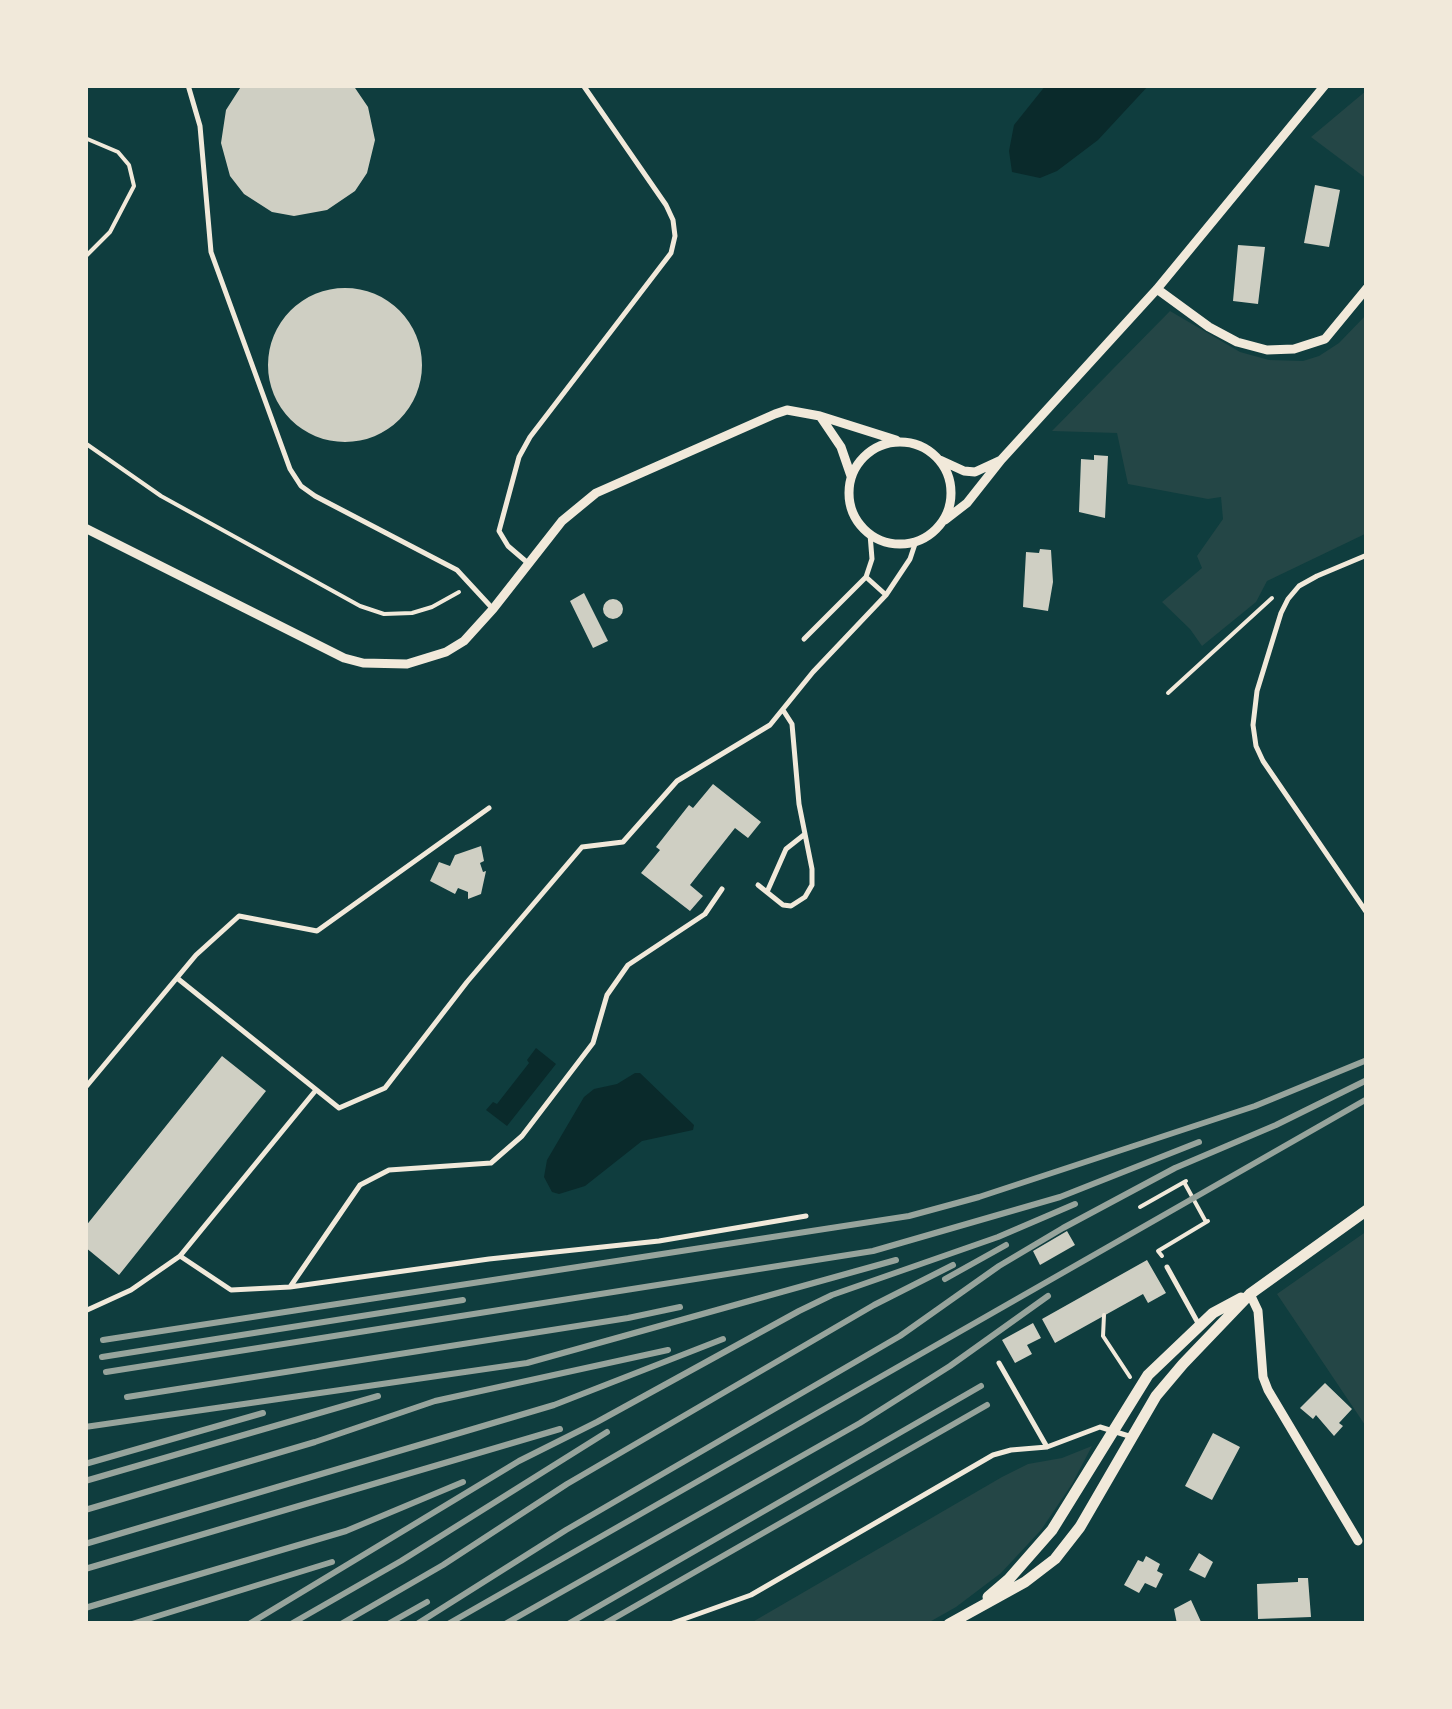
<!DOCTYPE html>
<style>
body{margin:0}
#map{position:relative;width:1452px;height:1709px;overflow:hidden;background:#0f3d3e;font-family:"DM Sans",sans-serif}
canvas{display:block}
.frame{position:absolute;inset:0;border:88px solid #f1e9da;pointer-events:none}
</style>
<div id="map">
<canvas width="1452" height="1709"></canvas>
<div class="frame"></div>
</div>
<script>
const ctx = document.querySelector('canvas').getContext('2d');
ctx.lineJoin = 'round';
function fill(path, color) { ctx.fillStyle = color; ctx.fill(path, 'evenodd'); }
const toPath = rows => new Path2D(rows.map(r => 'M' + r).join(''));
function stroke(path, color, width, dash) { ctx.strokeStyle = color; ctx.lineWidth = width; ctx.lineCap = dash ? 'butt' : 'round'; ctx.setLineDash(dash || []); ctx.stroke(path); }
const green = toPath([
 [1367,90,1367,179,1311,137],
 [1170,311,1240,352,1269,360,1303,361,1319,356,1339,343,1367,314,1367,533,1267,581,1256,602,1202,646,1190,629,1162,602,1202,568,1197,556,1223,519,1221,497,1208,499,1128,484,1117,433,1052,431],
 [1367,1231,1367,1428,1277,1294],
 [1092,1446,1072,1484,1041,1530,1001,1573,956,1607,926,1624,749,1624,1002,1477,1028,1464,1062,1458]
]);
const water = toPath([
 [1046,85,1149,85,1098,140,1057,171,1040,178,1012,172,1009,151,1014,125],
 [536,1048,556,1064,507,1126,486,1110,493,1102,497,1104,529,1063,527,1060],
 [635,1073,640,1073,694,1125,693,1130,642,1141,585,1186,559,1194,552,1192,544,1177,547,1160,584,1097,594,1089,617,1084]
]);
const building = toPath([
 [242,85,353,85,368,107,375,140,367,173,355,191,327,210,294,216,272,212,244,194,230,176,221,143,226,110],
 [1315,185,1340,190,1329,247,1304,243],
 [1238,245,1265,247,1258,304,1233,301],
 '268 365a77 77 0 1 1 154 0a77 77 0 1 1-154 0Z',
 [1094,455,1108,456,1105,518,1079,512,1081,459,1094,460],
 [1040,549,1051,550,1053,582,1048,611,1023,607,1026,552,1039,553],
 [584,593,608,641,593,648,570,601],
 '603 609a10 10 0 1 1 20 0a10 10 0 1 1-20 0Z',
 [713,784,761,822,748,838,735,828,690,885,703,896,690,911,641,873,660,850,656,847,689,805,693,808],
 [481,846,484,861,480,863,483,872,486,871,481,894,468,899,468,892,458,888,455,894,430,881,439,862,450,866,455,855],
 [222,1056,266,1091,119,1275,85,1247,85,1227],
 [1067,1231,1075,1245,1040,1265,1033,1251],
 [1147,1260,1166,1293,1148,1303,1143,1294,1055,1343,1042,1319],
 [1033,1323,1041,1338,1027,1345,1032,1354,1015,1363,1002,1340],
 [1325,1383,1352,1409,1339,1423,1343,1426,1334,1436,1316,1415,1313,1419,1300,1408],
 [1213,1433,1240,1447,1212,1500,1185,1486],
 [1199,1553,1213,1562,1205,1578,1189,1570],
 [1146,1556,1160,1564,1157,1571,1163,1574,1156,1588,1145,1583,1139,1593,1124,1585,1138,1560,1143,1562],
 [1298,1578,1308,1578,1311,1617,1258,1619,1257,1584,1298,1582],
 [1191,1600,1202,1624,1177,1624,1174,1609]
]);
const path = toPath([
 [85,138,118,152,129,165,134,186,110,232,85,257],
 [85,443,161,496,360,606,384,614,412,613,432,607,459,592],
 [1168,693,1272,598],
 [1184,1182,1206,1222],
 [1140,1207,1186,1181],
 [1162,1256,1158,1251,1208,1221],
 [1104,1315,1103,1336,1130,1377]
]);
const service = toPath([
 [188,85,200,126,211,252,290,469,301,486,315,496,457,570,493,609],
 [870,534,872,559,866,577,886,595],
 [1367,555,1317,576,1299,586,1288,599,1281,613,1257,691,1253,725,1256,746,1263,761,1367,913],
 [529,564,508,546,499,531,519,457,530,437,671,253,675,236,673,220,666,205,583,85],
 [804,639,866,577],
 [758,885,783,905,791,906,805,897,812,885,812,869,799,804,792,724,783,710],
 [767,892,786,849,805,834],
 [177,978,339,1108,385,1088,467,982,582,847,623,842,677,781,770,725,813,672,886,595,910,559,916,541],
 [85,1088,196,955,239,916,317,931,489,808],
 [180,1256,231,1290,290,1287,360,1185,389,1170,491,1163,522,1136,593,1043,607,995,628,965,705,914,722,889],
 [1167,1267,1198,1323],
 [290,1287,489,1259,659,1241,806,1216],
 [85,1311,131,1290,180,1256,316,1090],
 [999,1363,1047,1447],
 [670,1624,751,1595,993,1455,1011,1450,1047,1447,1100,1427,1132,1437]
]);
const minor = toPath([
 [1157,289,1209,327,1237,342,1267,350,1294,349,1325,339,1367,288],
 '849 493a51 51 0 1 1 102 0a51 51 0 1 1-102 0Z',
 [940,460,964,471,975,472,1001,460,967,503,945,520],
 [1001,460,1157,289,1325,85],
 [851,476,841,447,820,416,896,440],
 [85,528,344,658,363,663,407,664,446,652,464,641,493,609,562,521,596,493,775,414,787,410,820,416],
 [1250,1294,1258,1311,1263,1377,1268,1390,1358,1541]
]);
const tertiary = toPath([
 [988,1597,1009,1579,1052,1530,1148,1375,1213,1313,1241,1298],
 [949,1624,1025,1582,1055,1559,1080,1527,1156,1396,1183,1364,1250,1294,1367,1210]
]);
const rail = toPath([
 [945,1279,1006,1245],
 [103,1340,909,1216,979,1197,1255,1106,1367,1060],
 [102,1357,463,1300],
 [106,1372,873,1251,1060,1197,1199,1142],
 [127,1397,628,1318,680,1307],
 [85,1427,527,1363,896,1260],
 [85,1464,263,1413],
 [85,1481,378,1396],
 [85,1510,315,1442,435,1401,668,1350],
 [85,1544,554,1405,723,1339],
 [85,1569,560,1429],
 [85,1608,346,1531,463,1482],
 [132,1624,332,1562],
 [249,1624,519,1461,597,1422,799,1311,832,1295,998,1237,1075,1204],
 [291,1624,401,1561,607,1432],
 [341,1624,443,1565,567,1484,874,1305,953,1265],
 [388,1624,427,1602],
 [417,1624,566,1530,900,1336,999,1266,1063,1228,1175,1168,1276,1125,1367,1080],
 [448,1624,1367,1099],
 [505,1624,860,1423,950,1366,1048,1296],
 [568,1624,981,1386],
 [604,1624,987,1405]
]);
fill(green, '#244646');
fill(water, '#0a2a2b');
fill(building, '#cfcfc3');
stroke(path, '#f1e9da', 4);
stroke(service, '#f1e9da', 5);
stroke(minor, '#f1e9da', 9);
stroke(tertiary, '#f1e9da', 11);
stroke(rail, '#97a49c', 6);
</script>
